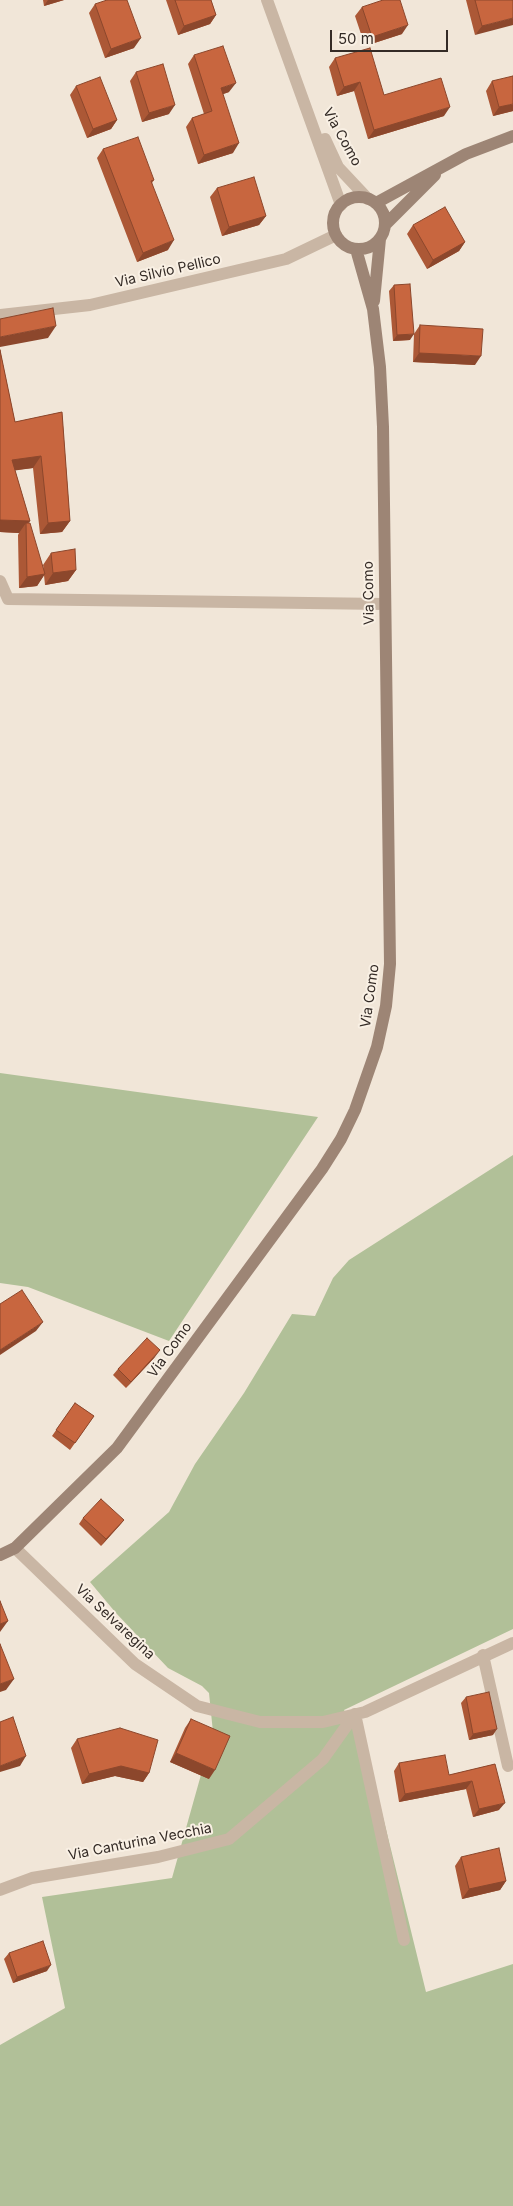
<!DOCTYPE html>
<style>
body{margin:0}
#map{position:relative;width:513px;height:2206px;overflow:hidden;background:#f1e6d8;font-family:Inter,sans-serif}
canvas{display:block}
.scale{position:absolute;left:330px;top:30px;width:118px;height:22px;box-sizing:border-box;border:2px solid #342b26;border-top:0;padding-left:6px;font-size:15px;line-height:18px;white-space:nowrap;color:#342b26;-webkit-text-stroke:4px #f9f0e4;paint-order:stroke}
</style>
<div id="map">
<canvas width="513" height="2206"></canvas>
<div class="scale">50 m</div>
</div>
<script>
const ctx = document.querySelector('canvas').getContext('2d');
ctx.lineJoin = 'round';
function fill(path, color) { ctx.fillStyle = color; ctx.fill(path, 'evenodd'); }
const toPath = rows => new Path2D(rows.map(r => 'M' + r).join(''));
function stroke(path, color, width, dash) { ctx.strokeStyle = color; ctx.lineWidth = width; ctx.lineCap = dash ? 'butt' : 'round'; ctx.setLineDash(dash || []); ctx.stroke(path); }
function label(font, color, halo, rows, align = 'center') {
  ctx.font = font + ' Inter,sans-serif'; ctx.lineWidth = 4; ctx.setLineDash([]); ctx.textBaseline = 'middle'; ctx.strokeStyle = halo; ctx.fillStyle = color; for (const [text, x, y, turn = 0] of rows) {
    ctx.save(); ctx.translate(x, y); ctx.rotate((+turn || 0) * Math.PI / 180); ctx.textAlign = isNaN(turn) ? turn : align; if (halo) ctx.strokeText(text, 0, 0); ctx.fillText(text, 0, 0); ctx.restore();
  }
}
const green = toPath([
 [0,1073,318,1117,169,1341,28,1287,0,1283],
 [513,1155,513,1629,344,1710,368,1756,426,1992,513,1964,513,2206,0,2206,0,2045,65,2008,42,1897,172,1878,213,1732,209,1693,202,1686,168,1668,116,1613,90,1582,169,1512,195,1464,244,1393,292,1314,315,1316,333,1278,349,1260]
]);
const minor = toPath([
 [0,315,90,305,286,259,336,235],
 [0,581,8,599,384,604],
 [15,1548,135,1664,197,1706,260,1722,323,1722,365,1712,513,1643],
 [483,1655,508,1766],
 [355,1714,404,1940],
 [0,1890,32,1878,158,1857,229,1839,323,1759,355,1714]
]);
const tertiary = toPath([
 [267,0,341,205],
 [325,139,338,167,368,199]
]);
const secondary = toPath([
 '333 223a26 26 0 1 1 52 0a26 26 0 1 1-52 0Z',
 [376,203,466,154,513,136],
 [385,225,435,175],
 [374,301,380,239],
 [0,1555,15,1548,117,1448,322,1169,341,1139,355,1110,377,1047,386,1006,390,964,383,427,380,367,373,309,356,249]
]);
const wall = toPath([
 [43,0,64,0,44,6],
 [166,0,211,0,216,15,210,24,178,35],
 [466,0,513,0,475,35],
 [95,4,134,48,105,58,89,13],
 [362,7,402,34,365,46,355,16],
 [194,55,229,92,223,94,233,153,198,164,186,127,192,118,204,114,188,64],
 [335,58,384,95,444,116,368,139,354,91,337,96,329,67],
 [136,72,169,114,142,122,130,81],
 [492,81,513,111,493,116,486,91],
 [76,86,117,120,111,129,87,138,70,95],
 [103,149,154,180,152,183,168,250,137,262,97,158],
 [217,188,266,216,259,225,222,236,210,197],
 [413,225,465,242,459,251,427,269,407,234],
 [394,285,410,340,393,341,389,291],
 [420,325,475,365,413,362,414,334],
 [0,350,15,422,62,412,70,521,62,532,40,534,33,468,15,470,30,521,28,523,44,570,43,565,51,553,76,570,68,581,45,585,44,575,37,586,19,588,18,535,19,533,0,532],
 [155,1357,126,1388,113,1375,118,1369],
 [75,1403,94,1416,70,1450,52,1436],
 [83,1518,124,1520,119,1526,101,1546,79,1524],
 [466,1697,493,1735,469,1740,461,1703],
 [191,1719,209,1779,170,1762,185,1728],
 [77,1739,149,1773,143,1782,115,1776,82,1784,71,1748],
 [399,1763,449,1775,495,1764,499,1810,473,1817,466,1789,399,1802,394,1771],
 [461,1857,506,1881,500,1890,462,1899,455,1866],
 [9,1953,47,1971,13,1983,4,1959]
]);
const shadedWall = toPath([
 [48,0,64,0,44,6],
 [216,15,210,24,178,35,184,26],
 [513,18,513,25,475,35,482,26],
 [408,25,402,34,365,46,372,37],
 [141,38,134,48,105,58,111,49],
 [360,82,354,91,337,96,344,87],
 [236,83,229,92,215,97,221,88],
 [513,104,513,111,493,116,499,107],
 [175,105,169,114,142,122,149,113],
 [450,107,444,116,368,139,374,130],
 [117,120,111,129,87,138,93,129],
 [239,143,233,153,198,164,204,155],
 [266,216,259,225,222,236,229,227],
 [174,240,168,250,137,262,143,253],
 [465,242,459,251,427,269,433,260],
 [56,326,48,338,0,347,0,337],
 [414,334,410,340,393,341,397,335],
 [419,353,481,356,475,365,413,362],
 [41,456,33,468,4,472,12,460],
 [0,520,30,521,26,526,26,523,19,533,0,532],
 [70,521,62,532,40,534,48,523],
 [76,570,68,581,45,585,53,573],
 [45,574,37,586,19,588,27,577],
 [43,1322,36,1331,0,1355,0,1350],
 [160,1350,155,1357,126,1388,131,1382],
 [124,1520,119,1526,101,1546,106,1539],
 [8,1621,0,1632,0,1624],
 [14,1679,6,1690,0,1692,0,1684],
 [497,1729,493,1735,469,1740,473,1734],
 [176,1753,215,1770,209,1779,170,1762],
 [26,1756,20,1766,0,1772,0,1766],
 [121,1766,149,1773,143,1782,115,1776,82,1784,89,1774],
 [472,1781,466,1789,399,1802,405,1794],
 [505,1803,499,1810,473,1817,479,1809],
 [506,1881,500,1890,462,1899,469,1889],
 [51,1965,47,1971,13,1983,17,1977]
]);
const building = toPath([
 [107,0,127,0,141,38,111,49,95,4,107,0],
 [175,0,211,0,216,15,184,26,175,0],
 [383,0,400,0,408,25,372,37,362,7,383,0],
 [475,0,513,0,513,18,482,26,475,0],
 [223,46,236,83,221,88,239,143,204,155,192,118,212,111,194,55,223,46],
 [370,48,384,95,441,78,450,107,374,130,360,82,344,87,335,58,370,48],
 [163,64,175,105,149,113,136,72,163,64],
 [513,76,513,104,499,107,492,81,513,76],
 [100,77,117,120,93,129,76,86,100,77],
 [138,137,154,180,151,181,174,240,143,253,103,149,138,137],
 [254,177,266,216,229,227,217,188,254,177],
 [445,207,465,242,433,260,413,225,445,207],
 [410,284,414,334,397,335,394,285,410,284],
 [53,308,56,326,0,337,0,319,53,308],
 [420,325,483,329,481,356,419,353,420,325],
 [0,350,15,422,62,412,70,521,48,523,41,456,12,460,30,521,0,520,0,350],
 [26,523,30,523,45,574,27,577,26,523],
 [75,549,76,570,53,573,51,553,75,549],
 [22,1290,43,1322,0,1350,0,1304,22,1290],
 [147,1338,160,1350,131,1382,118,1369,147,1338],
 [75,1403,94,1416,75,1443,56,1430,75,1403],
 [101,1499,124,1520,106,1539,83,1518,101,1499],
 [0,1601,8,1621,0,1624,0,1601],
 [0,1644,14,1679,0,1684,0,1644],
 [489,1692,497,1729,473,1734,466,1697,489,1692],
 [13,1717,26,1756,0,1766,0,1722,13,1717],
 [191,1719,230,1736,215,1770,176,1753,191,1719],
 [120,1728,158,1740,149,1773,121,1766,89,1774,77,1739,120,1728],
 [445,1755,449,1775,495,1764,505,1803,479,1809,472,1781,405,1794,399,1763,445,1755],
 [499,1848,506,1881,469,1889,461,1857,499,1848],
 [43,1941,51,1965,17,1977,9,1953,43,1941]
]);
const streetNames = [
 ["Via Como",342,137,61],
 ["Via Silvio Pellico",168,271,-13],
 ["Via Como",369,593,-91],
 ["Via Como",370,996,-82],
 ["Via Como",170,1350,-54],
 ["Via Selvaregina",115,1622,43],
 ["Via Canturina Vecchia",140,1842,-11]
];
fill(green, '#b1c098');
stroke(minor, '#c9b6a4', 12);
stroke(tertiary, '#c9b6a4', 12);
stroke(secondary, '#9d8575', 12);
fill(wall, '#ac5836');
fill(shadedWall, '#8c472c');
fill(building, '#c8663f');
stroke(building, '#8c472c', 1);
label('14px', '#342b26', '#f9f0e4', streetNames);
</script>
